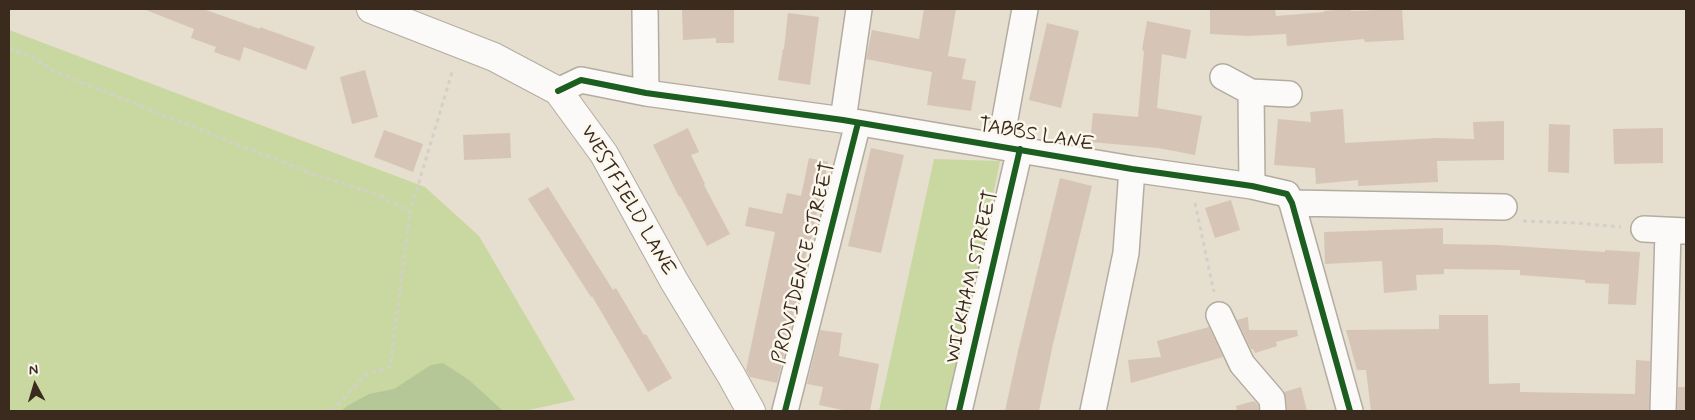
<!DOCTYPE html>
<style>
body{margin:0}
#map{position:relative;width:1695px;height:420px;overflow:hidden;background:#e6dece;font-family:Mynerve,sans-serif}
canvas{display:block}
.frame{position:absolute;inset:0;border:10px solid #3b2a1e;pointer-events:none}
.north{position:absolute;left:10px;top:360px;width:50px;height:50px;-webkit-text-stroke:4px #fbf7ec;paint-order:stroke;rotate:354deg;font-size:14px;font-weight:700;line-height:20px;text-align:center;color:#3b2a1e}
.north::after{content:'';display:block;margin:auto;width:18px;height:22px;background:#3b2a1e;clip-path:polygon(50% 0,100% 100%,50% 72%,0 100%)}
</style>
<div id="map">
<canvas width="1695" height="420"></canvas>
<div class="frame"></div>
<div class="north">N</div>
</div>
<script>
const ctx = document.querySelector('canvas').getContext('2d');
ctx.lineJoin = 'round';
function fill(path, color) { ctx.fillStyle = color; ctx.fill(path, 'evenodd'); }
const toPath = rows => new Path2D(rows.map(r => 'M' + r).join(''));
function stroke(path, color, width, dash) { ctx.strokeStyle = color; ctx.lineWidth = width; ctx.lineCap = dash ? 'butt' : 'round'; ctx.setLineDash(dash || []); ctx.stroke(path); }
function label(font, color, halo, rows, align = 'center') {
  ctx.font = font + ' Mynerve,sans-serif'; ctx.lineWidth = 5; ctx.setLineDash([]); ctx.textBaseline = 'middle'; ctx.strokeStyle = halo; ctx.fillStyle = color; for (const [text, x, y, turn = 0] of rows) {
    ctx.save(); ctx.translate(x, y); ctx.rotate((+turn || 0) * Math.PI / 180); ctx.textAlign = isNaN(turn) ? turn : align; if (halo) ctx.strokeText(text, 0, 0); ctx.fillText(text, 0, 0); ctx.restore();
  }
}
const green = toPath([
 [9,30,425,187,479,236,575,400,524,411,9,411],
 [934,159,1000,161,949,411,879,411]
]);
const forest = toPath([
 [443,363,469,380,503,411,341,411,347,406,369,394,394,389,431,365]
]);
const building = toPath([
 [147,9,203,9,260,29,260,27,315,47,306,70,244,47,240,61,214,52,216,47,191,38,194,29,146,10],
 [682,9,734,9,734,43,716,43,716,38,683,40],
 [924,9,956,9,948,56,966,59,962,79,976,81,971,111,927,105,932,72,866,59,872,30,919,39],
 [1210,9,1275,9,1276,16,1324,12,1324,11,1351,9,1351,11,1402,9,1404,40,1365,42,1364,39,1287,46,1286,34,1248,36,1210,34],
 [788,13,819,17,810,85,778,80,783,49,784,49],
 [1147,21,1191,30,1186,59,1162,54,1157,108,1202,116,1195,155,1158,148,1090,142,1093,113,1138,117,1144,51,1142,50],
 [1047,23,1079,31,1061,108,1029,100],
 [365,70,378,117,352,124,340,77],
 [1343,109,1345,143,1437,138,1474,139,1473,122,1504,121,1504,160,1437,161,1438,182,1358,186,1358,180,1316,184,1315,168,1274,165,1278,119,1311,122,1310,112],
 [1549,124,1570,125,1569,173,1548,172],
 [688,128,699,152,691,155,705,184,704,185,730,234,707,246,680,196,679,197,653,145],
 [1663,128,1663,163,1614,164,1613,129],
 [384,130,423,144,413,172,374,157],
 [510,133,511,158,464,160,463,135],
 [871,148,904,155,881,253,848,246],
 [809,158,828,162,811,239,809,239,791,327,777,383,750,377,746,370,775,232,745,226,749,207,782,214,787,193,801,196],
 [1060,178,1092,186,1053,344,1039,411,1005,411,1018,351],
 [548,187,613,290,616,288,644,335,646,334,672,378,648,392,592,296,591,297,528,199],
 [1231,200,1240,230,1215,238,1205,208],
 [1443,228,1443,244,1497,245,1605,252,1605,250,1640,252,1636,305,1608,304,1609,284,1585,283,1585,280,1520,275,1520,270,1444,269,1444,274,1416,275,1417,290,1384,293,1382,261,1325,264,1324,232],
 [1439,315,1488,315,1489,384,1520,383,1520,392,1635,394,1636,360,1650,361,1649,411,1371,411,1366,370,1357,370,1346,330,1439,329],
 [1248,317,1249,330,1297,330,1298,336,1276,342,1277,346,1255,353,1253,349,1251,349,1237,320],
 [1209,327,1223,357,1131,383,1128,360,1161,357,1157,341],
 [820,330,842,333,839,356,879,364,870,411,847,411,819,405,823,387,807,384],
 [1301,387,1307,411,1287,411,1286,398,1284,392],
 [1678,387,1686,387,1686,411,1677,411],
 [1254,401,1258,405,1259,411,1237,411,1236,406]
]);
const path = toPath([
 [9,48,31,56,53,71,269,157,316,175,378,195,410,212,453,69],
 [1195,203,1214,292],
 [1523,221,1576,223,1621,227],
 [332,411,365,375,390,367,410,212]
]);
const street = toPath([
 [645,9,646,93],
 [1223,77,1251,92,1289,94],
 [558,91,581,80,646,93,843,120,1132,169,1252,186,1287,194,1292,203,1350,411],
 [1251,92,1252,186],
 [843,120,859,9],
 [1000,146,1025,9],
 [1292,203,1504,207],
 [1644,229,1686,231],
 [1219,315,1242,364,1272,399,1273,411],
 [785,411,858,123],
 [959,411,1020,149],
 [1093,411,1126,253,1132,169],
 [1663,411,1668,231]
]);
const secondary = toPath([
 [371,9,494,57,558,91,604,154,674,281,731,375,751,411]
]);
const cycleway = toPath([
 [558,91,581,80,646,93,843,120,1132,169,1252,186,1287,194,1292,203,1350,411],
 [785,411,858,123],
 [959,411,1020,149]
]);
const streetNames = [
 ["TABBS LANE",1036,136,10],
 ["WESTFIELD LANE",627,201,60],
 ["PROVIDENCE STREET",805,263,-76],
 ["WICKHAM STREET",973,277,-77]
];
fill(green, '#c9d8a0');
fill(forest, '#b5c797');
fill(building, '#d6c5b7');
stroke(street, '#b3aca1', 28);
stroke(secondary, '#b3aca1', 30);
stroke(path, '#d3d0cb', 3, [4, 4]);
stroke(street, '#fbfaf8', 25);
stroke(secondary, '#fbfaf8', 28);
stroke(cycleway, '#1b5e20', 6);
label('20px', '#3b2a1e', '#fbf7ec', streetNames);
</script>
